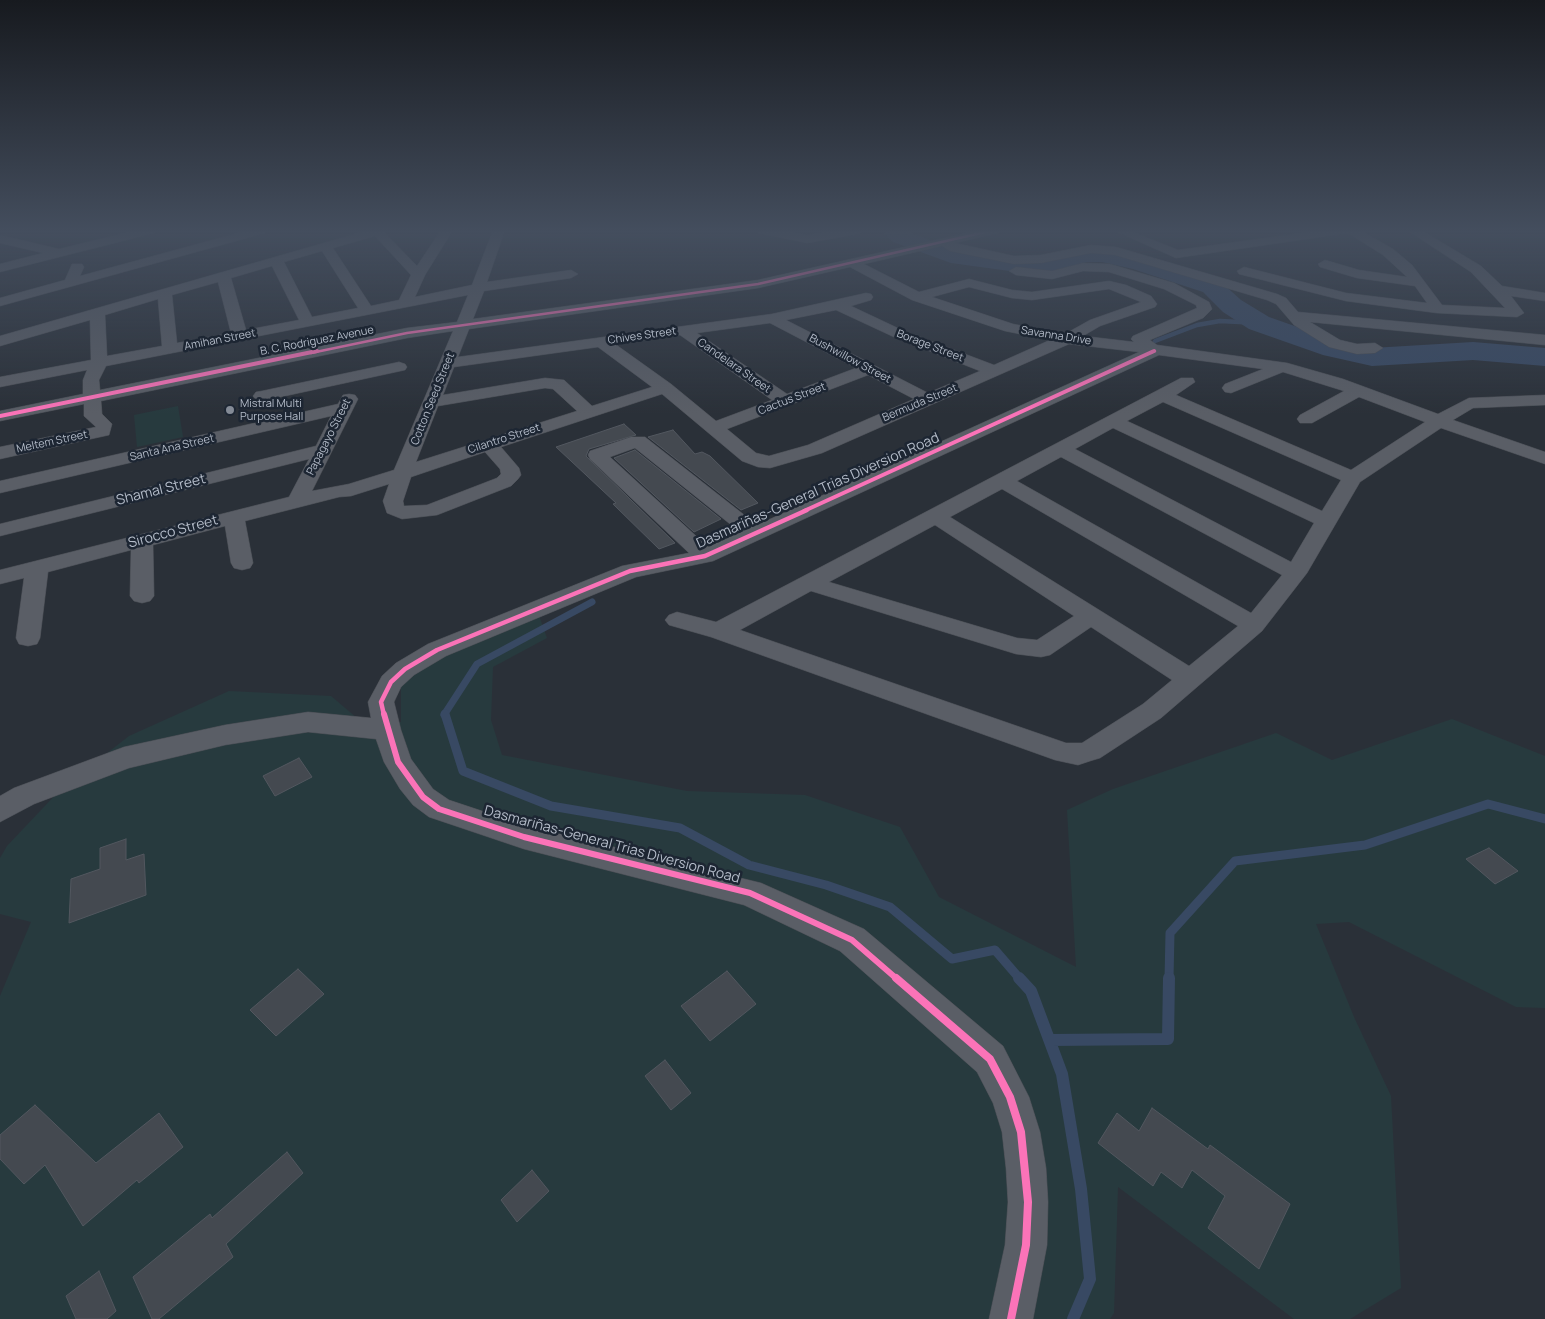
<!DOCTYPE html>
<meta charset="utf-8">
<style>
body{margin:0}
canvas{display:block;background:#2a3038}
</style>
<canvas width="1545" height="1319"></canvas>
<script>
const ctx = document.querySelector('canvas').getContext('2d');
ctx.lineJoin = 'round';
function fill(path, color) { ctx.fillStyle = color; ctx.fill(path, 'evenodd'); }
const toPath = rows => new Path2D(rows.map(r => 'M' + r).join(''));
function stroke(path, color, width, dash) { ctx.strokeStyle = color; ctx.lineWidth = width; ctx.lineCap = dash ? 'butt' : 'round'; ctx.setLineDash(dash || []); ctx.stroke(path); }
function label(font, color, halo, rows, align = 'center') {
  ctx.font = font + ' Manrope,sans-serif'; ctx.lineWidth = 5; ctx.setLineDash([]); ctx.textBaseline = 'middle'; ctx.strokeStyle = halo; ctx.fillStyle = color; for (const [text, x, y, turn = 0] of rows) {
    ctx.save(); ctx.translate(x, y); ctx.rotate((+turn || 0) * Math.PI / 180); ctx.textAlign = isNaN(turn) ? turn : align; if (halo) ctx.strokeText(text, 0, 0); ctx.fillText(text, 0, 0); ctx.restore();
  }
}
const green = toPath([
 [178,406,183,437,137,447,134,415],
 [537,610,547,638,493,667,491,720,502,755,687,791,805,795,900,827,939,897,1076,967,1067,810,1113,789,1276,733,1332,760,1452,719,1545,756,1545,1008,1516,1007,1349,922,1316,924,1354,1017,1391,1096,1401,1288,1350,1319,1294,1319,1118,1187,1114,1313,1110,1319,0,1319,0,996,31,922,0,914,0,858,7,846,60,790,129,736,229,691,331,696,364,724,401,722,401,683,470,640]
]);
const streamFar3 = toPath([
 [1155,341,1197,325,1220,321,1259,323]
]);
const streamFar2 = toPath([
 [444,715,477,664,592,602]
]);
const streamFar1 = toPath([
 [445,714,463,771,551,806,680,828,749,865,826,885,890,907,952,959,995,950,1020,979],
 [1169,979,1170,933,1235,861,1365,845,1488,804,1545,819]
]);
const stream = toPath([
 [1019,978,1031,991,1062,1074,1081,1189,1090,1279,1073,1319],
 [1050,1040,1168,1039,1169,978]
]);
const river = toPath([
 [886,230,910,230,909,232,956,250,1038,261,1086,248,1102,248,1147,258,1221,282,1241,300,1269,317,1340,342,1372,348,1473,342,1545,348,1545,366,1473,360,1372,366,1323,355,1249,329,1223,312,1203,292,1133,269,1102,262,1087,262,1039,275,951,263,893,242,884,233,886,230]
]);
const building = toPath([
 [624,424,636,435,589,449,586,456,675,543,659,549,613,504,616,503,556,447,624,424],
 [673,430,695,454,702,452,710,456,758,503,741,510,648,437,673,430],
 [635,450,721,519,694,532,614,458,635,450],
 [299,758,312,777,275,796,263,776,299,758],
 [126,839,126,860,144,854,146,895,69,923,71,879,100,869,100,848,126,839],
 [1489,848,1518,871,1495,884,1466,859,1489,848],
 [298,969,324,994,276,1036,250,1010,298,969],
 [727,971,756,1004,710,1041,681,1006,727,971],
 [665,1060,691,1093,671,1110,645,1076,665,1060],
 [35,1105,96,1163,159,1113,183,1147,139,1183,137,1180,83,1226,45,1165,24,1184,0,1159,0,1135,35,1105],
 [1152,1108,1208,1149,1210,1145,1290,1204,1259,1269,1208,1228,1225,1196,1192,1170,1182,1188,1161,1172,1153,1186,1098,1143,1117,1113,1139,1131,1152,1108],
 [287,1152,303,1173,226,1244,233,1257,159,1319,152,1319,133,1277,210,1214,212,1218,287,1152],
 [532,1170,549,1191,517,1222,501,1200,532,1170],
 [99,1271,116,1311,107,1319,76,1319,66,1296,99,1271]
]);
const minor = toPath([
 [137,230,156,230,154,233,0,272,0,264,43,253,0,243,0,235,59,249,137,230],
 [249,230,267,230,265,233,0,306,0,298,65,280,72,264,82,264,84,267,80,276,249,230],
 [369,230,387,230,385,233,417,266,441,230,453,230,425,275,415,297,472,285,493,230,505,230,487,282,571,270,578,274,571,278,484,291,473,319,758,280,980,230,1000,230,998,233,955,243,1014,256,1041,255,1091,245,1116,247,1277,294,1286,298,1298,312,1545,335,1545,345,1310,322,1340,340,1357,344,1375,343,1383,348,1375,353,1357,354,1329,347,1294,325,1276,304,1267,300,1115,255,1091,253,1041,263,1014,264,950,251,942,246,864,264,919,292,969,279,1012,290,1032,292,1109,281,1126,285,1151,296,1157,304,1155,307,1100,326,1083,336,1134,342,1131,339,1133,336,1197,308,1196,305,1164,289,1109,272,1083,271,1052,279,1016,275,1009,271,1016,267,1052,271,1083,263,1110,264,1174,283,1209,302,1212,309,1203,318,1150,340,1157,345,1287,363,1343,379,1438,414,1469,398,1545,395,1545,405,1473,408,1453,420,1545,452,1545,464,1441,428,1360,482,1307,573,1262,631,1161,718,1100,758,1090,761,1078,765,1055,760,711,637,669,625,665,620,669,615,677,612,716,622,1181,378,1193,378,1195,382,1176,395,1351,470,1425,422,1359,397,1312,423,1300,423,1297,419,1300,415,1344,391,1283,372,1231,393,1225,392,1222,388,1225,384,1263,369,1159,355,713,561,636,577,446,656,414,675,401,687,394,702,401,730,411,759,433,789,449,800,524,825,761,883,864,929,1003,1046,1029,1097,1040,1132,1046,1168,1048,1202,1047,1245,1033,1319,989,1319,1005,1245,1008,1202,1006,1168,1002,1132,993,1103,977,1072,840,951,744,905,524,849,429,817,413,805,400,789,384,762,376,739,308,732,225,745,129,768,34,804,0,822,0,796,14,788,124,747,225,725,308,712,371,718,368,702,382,676,396,663,428,644,622,566,689,553,590,459,588,455,590,451,631,437,645,437,757,525,1139,352,1069,344,822,453,770,468,758,467,742,461,662,394,501,447,519,468,521,475,518,479,511,486,437,515,402,519,387,513,383,501,389,484,351,496,339,497,245,521,253,563,250,568,242,570,234,568,231,563,225,526,153,545,154,596,150,601,142,603,134,601,130,596,131,550,48,572,40,638,37,644,28,646,19,644,16,638,24,578,0,584,0,570,289,497,309,459,0,536,0,524,316,446,331,416,0,493,0,481,338,404,343,395,349,394,355,395,358,399,312,491,349,484,394,470,453,331,407,338,101,401,102,414,112,424,109,435,0,459,0,447,96,427,84,416,84,404,0,421,0,411,83,394,83,380,87,370,0,387,0,377,91,360,90,320,0,346,0,336,369,230],
 [375,236,411,275,399,300,371,306,333,248,375,236],
 [322,251,358,308,312,317,284,262,322,251],
 [272,266,299,320,246,330,231,278,272,266],
 [850,267,912,300,1005,331,1050,340,994,365,904,331,851,306,871,300,873,297,871,294,866,293,772,314,458,357,469,329,758,288,850,267],
 [218,282,231,333,177,343,172,295,218,282],
 [969,287,1012,298,1032,300,1109,289,1141,302,1090,320,1065,334,1013,324,932,297,969,287],
 [468,295,457,322,407,328,100,390,99,380,106,366,468,295],
 [158,299,162,346,107,356,105,315,158,299],
 [836,310,894,337,980,371,928,393,786,320,836,310],
 [770,323,856,368,787,394,697,333,770,323],
 [680,335,772,400,716,421,671,384,615,344,680,335],
 [598,347,652,387,592,406,564,380,545,378,443,395,454,367,598,347],
 [868,375,914,399,808,445,769,456,756,453,727,429,868,375],
 [545,388,553,389,577,411,416,462,438,406,545,388],
 [1163,402,1341,480,1322,511,1127,421,1163,402],
 [1113,428,1314,523,1291,562,1075,449,1113,428],
 [635,448,740,532,708,547,610,457,635,448],
 [485,452,500,469,501,474,497,478,427,505,404,506,403,501,411,477,485,452],
 [1061,457,1282,575,1251,613,1017,481,1061,457],
 [1002,489,1238,626,1189,666,950,517,1002,489],
 [935,525,1074,616,1037,640,1017,638,829,582,935,525],
 [811,591,1016,654,1041,657,1050,655,1091,627,1172,680,1143,704,1082,743,1066,743,740,630,811,591],
 [756,230,778,230,807,235,840,230,864,230,858,234,807,243,758,233,756,230],
 [1113,230,1128,230,1178,250,1323,230,1360,230,1393,249,1412,265,1442,305,1505,308,1471,272,1407,230,1421,230,1481,266,1502,286,1545,293,1545,301,1511,296,1524,313,1517,317,1437,313,1346,301,1239,274,1237,271,1244,267,1346,293,1427,303,1415,286,1357,278,1320,267,1318,264,1325,260,1359,270,1407,277,1383,255,1348,233,1176,258,1113,230],
 [399,362,405,364,407,367,405,370,262,401,256,400,253,396,256,392,262,391,399,362]
]);
const cyclewayFar4 = toPath([
 [311,353,407,333,758,284,994,230],
 [1151,353,1155,351]
]);
const cyclewayFar3 = toPath([
 [0,416,317,351],
 [804,511,1154,351]
]);
const cyclewayFar2 = toPath([
 [384,715,381,702,391,682,405,669,437,650,630,571,705,556,807,510]
]);
const cyclewayFar1 = toPath([
 [384,714,398,762,423,797,439,809,524,837,750,893,852,940,897,979]
]);
const cycleway = toPath([
 [896,978,990,1059,1010,1097,1021,1132,1028,1202,1026,1245,1011,1319]
]);
const markers = [
 [230,410,5,"#848b96"]
];
const farStreetnames = [
 ["Chives Street",642,336,-8],
 ["Savanna Drive",1056,336,9],
 ["Amihan Street",220,340,-11],
 ["B. C. Rodriguez Avenue",317,341,-11],
 ["Borage Street",930,346,21],
 ["Bushwillow Street",850,359,28],
 ["Candelara Street",734,366,35],
 ["Cotton Seed Street",433,399,-68],
 ["Cactus Street",792,399,-21],
 ["Bermuda Street",920,403,-23],
 ["Papagayo Street",329,437,-63],
 ["Cilantro Street",504,439,-18],
 ["Meltem Street",52,442,-12],
 ["Santa Ana Street",172,448,-13]
];
const farPoinames = [
 ["Mistral Multi",240,404],
 ["Purpose Hall",240,417]
];
const streetNames = [
 ["Shamal Street",161,490,-14],
 ["Dasmariñas-General Trias Diversion Road",818,491,-24],
 ["Sirocco Street",173,532,-15],
 ["Dasmariñas-General Trias Diversion Road",612,845,15]
];
fill(green, '#273a3e');
stroke(streamFar3, '#384963', 4.5);
stroke(streamFar2, '#384963', 7);
stroke(streamFar1, '#384963', 9);
stroke(stream, '#384963', 12);
fill(river, '#384963');
fill(building, '#444950');
stroke(building, '#52575f', 1);
stroke(minor, '#484c53', 1);
fill(minor, '#5a5e66');
stroke(cyclewayFar4, '#fb73b8', 2.5);
stroke(cyclewayFar3, '#fb73b8', 4);
stroke(cyclewayFar2, '#fb73b8', 4.5);
stroke(cyclewayFar1, '#fb73b8', 6);
stroke(cycleway, '#fb73b8', 8);
const sky = ctx.createLinearGradient(0, 0, 0, 414);
sky.addColorStop(0, '#171a1f');
sky.addColorStop(0.56, '#444e5e');
sky.addColorStop(1, '#444e5e00');
ctx.fillStyle = sky;
ctx.fillRect(0, 0, 1545, 414);
for (const [x, y, r, color] of markers) { const dot = new Path2D(); dot.arc(x, y, r, 0, 2 * Math.PI); ctx.fillStyle = color; ctx.fill(dot); stroke(dot, '#1d2633', 2); }
label('11px', '#b4bcc9', '#1d2633', farStreetnames);
label('11px', '#b4bcc9', '#1d2633', farPoinames, 'left');
label('14px', '#b4bcc9', '#1d2633', streetNames);
</script>
